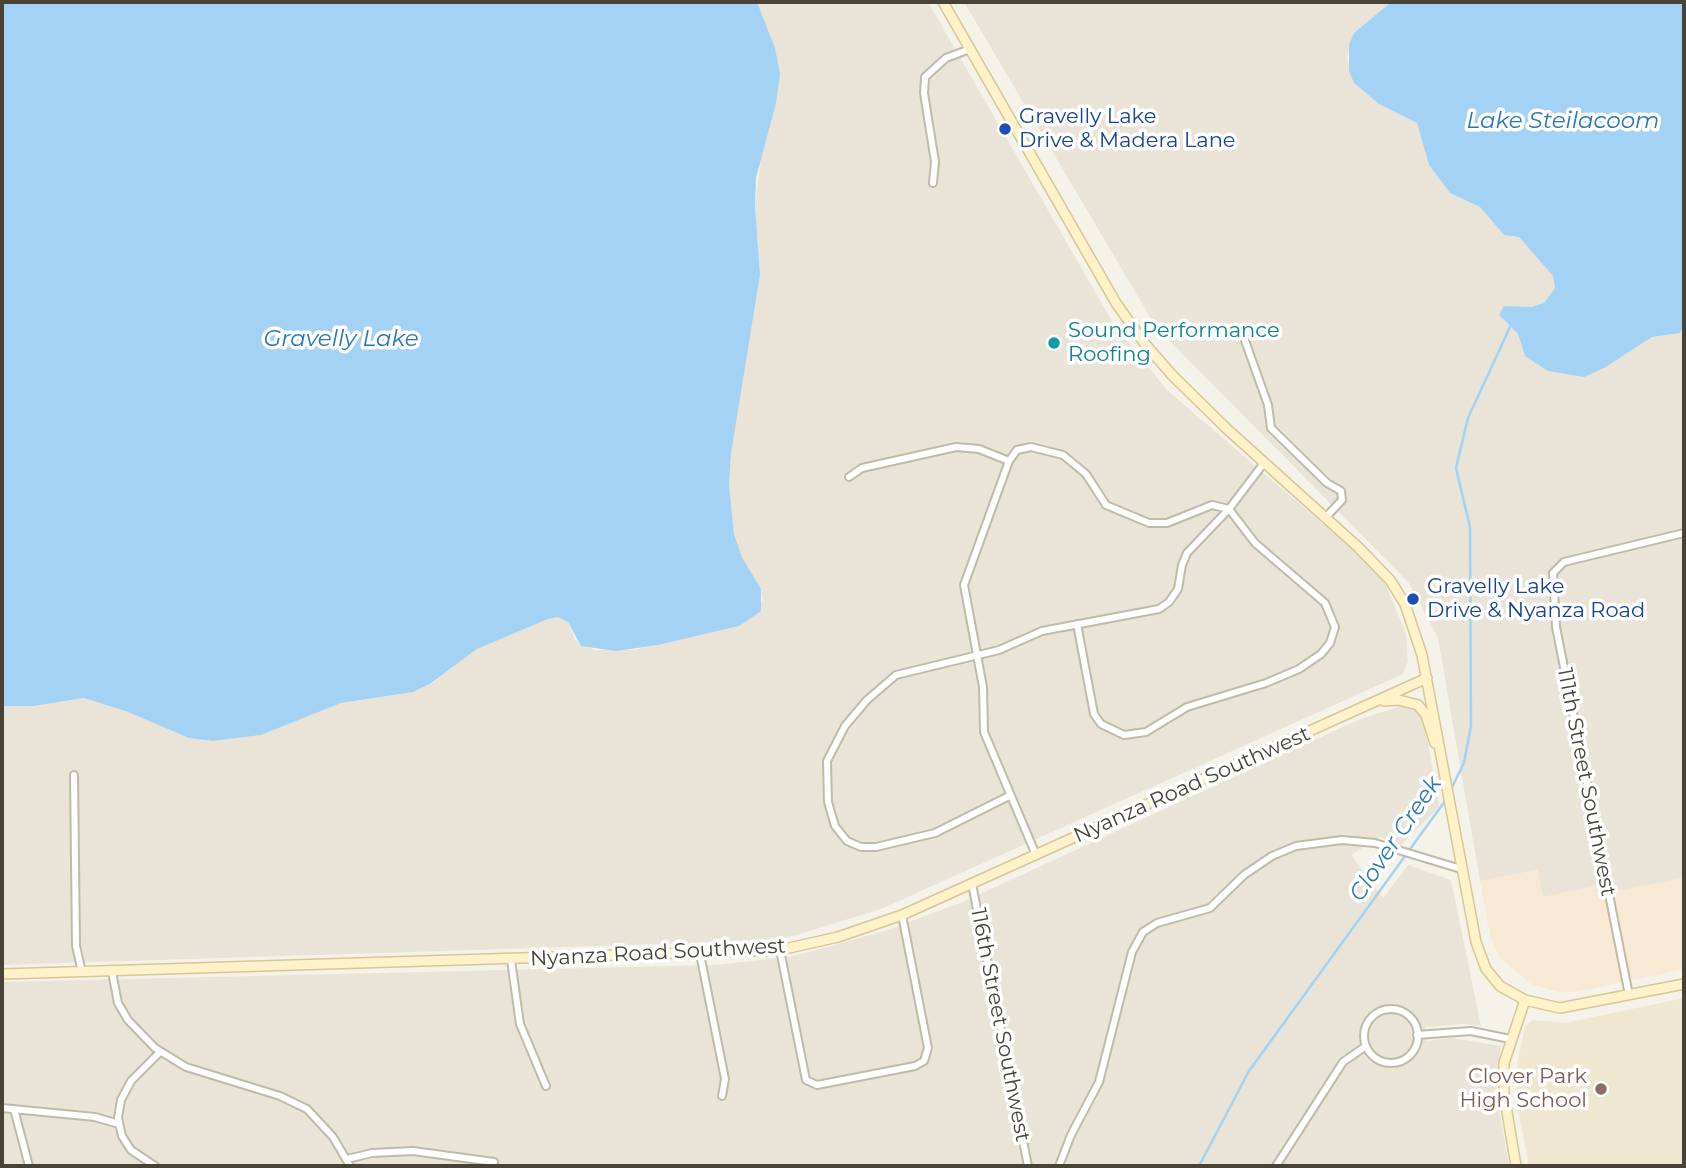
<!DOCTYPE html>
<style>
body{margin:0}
#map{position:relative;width:1686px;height:1168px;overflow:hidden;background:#f5f2e9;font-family:Montserrat,sans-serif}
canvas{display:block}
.frame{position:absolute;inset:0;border:4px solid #494237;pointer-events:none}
</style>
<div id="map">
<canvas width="1686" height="1168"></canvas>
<div class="frame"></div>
</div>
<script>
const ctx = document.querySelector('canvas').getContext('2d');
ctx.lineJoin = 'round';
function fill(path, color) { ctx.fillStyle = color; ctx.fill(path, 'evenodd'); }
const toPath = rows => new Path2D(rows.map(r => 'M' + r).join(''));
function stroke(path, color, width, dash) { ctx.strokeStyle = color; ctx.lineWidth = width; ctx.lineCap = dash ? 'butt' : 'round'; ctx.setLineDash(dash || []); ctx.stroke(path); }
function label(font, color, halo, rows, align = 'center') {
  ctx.font = font + ' Montserrat,sans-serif'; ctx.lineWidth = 7; ctx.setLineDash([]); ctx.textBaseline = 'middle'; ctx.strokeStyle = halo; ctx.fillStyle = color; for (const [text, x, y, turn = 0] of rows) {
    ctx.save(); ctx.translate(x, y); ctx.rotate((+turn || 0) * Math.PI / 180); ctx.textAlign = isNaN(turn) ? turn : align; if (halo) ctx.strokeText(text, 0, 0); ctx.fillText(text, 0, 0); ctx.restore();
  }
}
const residential = toPath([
 [757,2,928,2,1113,323,1167,390,1381,574,1406,634,1408,661,1403,674,881,909,793,936,755,941,2,965,2,706,34,706,84,698,128,712,189,738,213,741,261,735,341,703,413,692,431,684,477,649,548,619,558,617,568,622,575,640,594,650,634,650,739,626,763,600,761,589,742,557,734,534,729,484,731,454,760,275,755,205,775,48],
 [964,2,1391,2,1354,33,1347,59,1354,83,1379,104,1417,123,1429,165,1450,193,1480,207,1504,235,1519,237,1553,276,1555,288,1544,303,1532,307,1504,306,1499,315,1518,334,1525,356,1622,356,1652,337,1680,333,1684,326,1684,878,1614,892,1612,883,1543,897,1537,870,1480,881,1438,638,1409,583,1156,327],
 [1404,705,1415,707,1423,713,1439,807,1401,845,1380,837,1351,855,1383,898,1408,865,1451,880,1481,1026,1464,1024,1425,1027,1427,1041,1452,1038,1501,1046,1496,1093,1509,1166,2,1166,2,982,717,965,794,956,885,931,965,901,1358,720]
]);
const commercial = toPath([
 [1538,870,1543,897,1612,883,1615,891,1684,878,1684,969,1576,992,1558,992,1531,984,1500,958,1490,936,1480,881]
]);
const education = toPath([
 [1684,998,1684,1166,1529,1166,1518,1109,1516,1070,1525,1026,1533,1020,1565,1023]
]);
const water = toPath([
 [2,2,757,2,775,48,780,74,776,103,756,178,755,205,760,275,731,454,729,484,734,534,742,557,761,589,761,611,739,626,658,645,616,651,581,646,568,622,558,617,548,619,477,649,430,684,413,692,341,703,261,735,213,741,189,738,128,712,84,698,34,706,2,706],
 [1391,2,1684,2,1684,326,1680,333,1652,337,1604,368,1584,377,1548,371,1525,356,1518,334,1499,315,1504,306,1532,307,1544,303,1555,288,1553,276,1519,237,1504,235,1480,207,1450,193,1429,165,1417,123,1379,104,1354,83,1349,71,1349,45,1354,33]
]);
const stream = toPath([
 [1451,789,1464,763,1471,726,1470,527,1456,468,1468,418,1510,327],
 [1199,1166,1249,1071,1445,801]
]);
const street = toPath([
 [933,183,935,162,924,93,925,77,946,58,970,49],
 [1243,335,1268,405,1271,428,1327,483,1341,491,1342,500,1326,517],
 [849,477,862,468,956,447,979,449,1009,461],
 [74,775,76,946,82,972],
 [1009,796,935,833,876,847,861,847,847,841,835,826,828,802,827,761,845,726,867,700,896,675,999,650,1042,631,1159,609,1169,602,1178,589,1182,565,1187,553,1229,509,1264,463],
 [1036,855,984,732,983,687,964,585,1009,461,1017,450,1031,447,1063,455,1086,474,1106,505,1149,523,1167,523,1212,505,1229,509,1255,543,1325,603,1335,627,1330,643,1321,654,1299,669,1266,683,1187,707,1146,732,1124,735,1101,724,1094,714,1077,624],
 [972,884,1028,1166],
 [780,950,806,1080,817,1085,915,1066,924,1061,928,1048,902,915],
 [700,954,725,1079,722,1096],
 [511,960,520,1024,546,1086],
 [112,972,118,1003,128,1020,155,1048,186,1067,280,1096,307,1109,333,1137,350,1166],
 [1629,995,1556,627,1553,573,1564,562,1684,533],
 '1364 1036a27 27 0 1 1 54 0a27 27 0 1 1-54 0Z',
 [1417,1035,1471,1031,1510,1039],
 [2,1108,95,1117,119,1124],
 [14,1109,29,1166],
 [347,1159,372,1153,413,1151,494,1162],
 [155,1166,131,1150,122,1136,118,1118,121,1100,131,1081,160,1052],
 [1059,1166,1071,1135,1099,1082,1132,952,1143,932,1157,923,1210,908,1244,875,1272,856,1296,846,1342,840,1375,843,1461,869],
 [1276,1166,1343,1062,1366,1046]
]);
const secondary = toPath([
 [943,2,1116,303,1145,344,1172,375,1227,429,1358,547,1390,580,1405,604,1422,655,1476,942,1486,969,1500,986,1525,1000,1560,1008,1684,984],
 [1384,701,1399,700,1418,705,1426,715,1435,743],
 [2,974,780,950,838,937,902,915,1427,678],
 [1516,1166,1504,1094,1504,1063,1525,1000]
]);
const markers = [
 [1005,129,7,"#1a4fb4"],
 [1054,343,7,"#0f9aa8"],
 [1413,599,7,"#1a4fb4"],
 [1601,1089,7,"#8d6e63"]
];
const transitNames = [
 ["Gravelly Lake",1019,117],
 ["Drive & Madera Lane",1019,141],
 ["Gravelly Lake",1427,587],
 ["Drive & Nyanza Road",1427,611]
];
const cultureNames = [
 ["Sound Performance",1068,331],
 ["Roofing",1068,355]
];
const streetNames = [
 ["111th Street Southwest",1586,782,79],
 ["Nyanza Road Southwest",1192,785,-24],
 ["Nyanza Road Southwest",658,953,-3],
 ["116th Street Southwest",1000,1025,79]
];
const educationNames = [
 ["Clover Park",1587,1077],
 ["High School",1587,1101]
];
const waterNames = [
 ["Lake Steilacoom",1563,121],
 ["Gravelly Lake",341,339],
 ["Clover Creek",1396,839,-56]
];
fill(residential, '#e9e4d7');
fill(commercial, '#f7e9d4');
fill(education, '#efe7d2');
fill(water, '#a3d2f4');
stroke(stream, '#a3d2f4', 2.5);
stroke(street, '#c1baab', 10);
stroke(secondary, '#d7c697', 12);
stroke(street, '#fff', 6);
stroke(secondary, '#fff2c9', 9);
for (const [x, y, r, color] of markers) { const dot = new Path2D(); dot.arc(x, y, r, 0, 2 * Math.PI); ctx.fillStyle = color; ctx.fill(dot); stroke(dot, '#fff', 2.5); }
label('21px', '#164399', '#fff', transitNames, 'left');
label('21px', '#0d838f', '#fff', cultureNames, 'left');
label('21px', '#494237', '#fff', streetNames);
label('21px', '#785e54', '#fff', educationNames, 'right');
label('italic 23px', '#2978b2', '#fff', waterNames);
</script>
